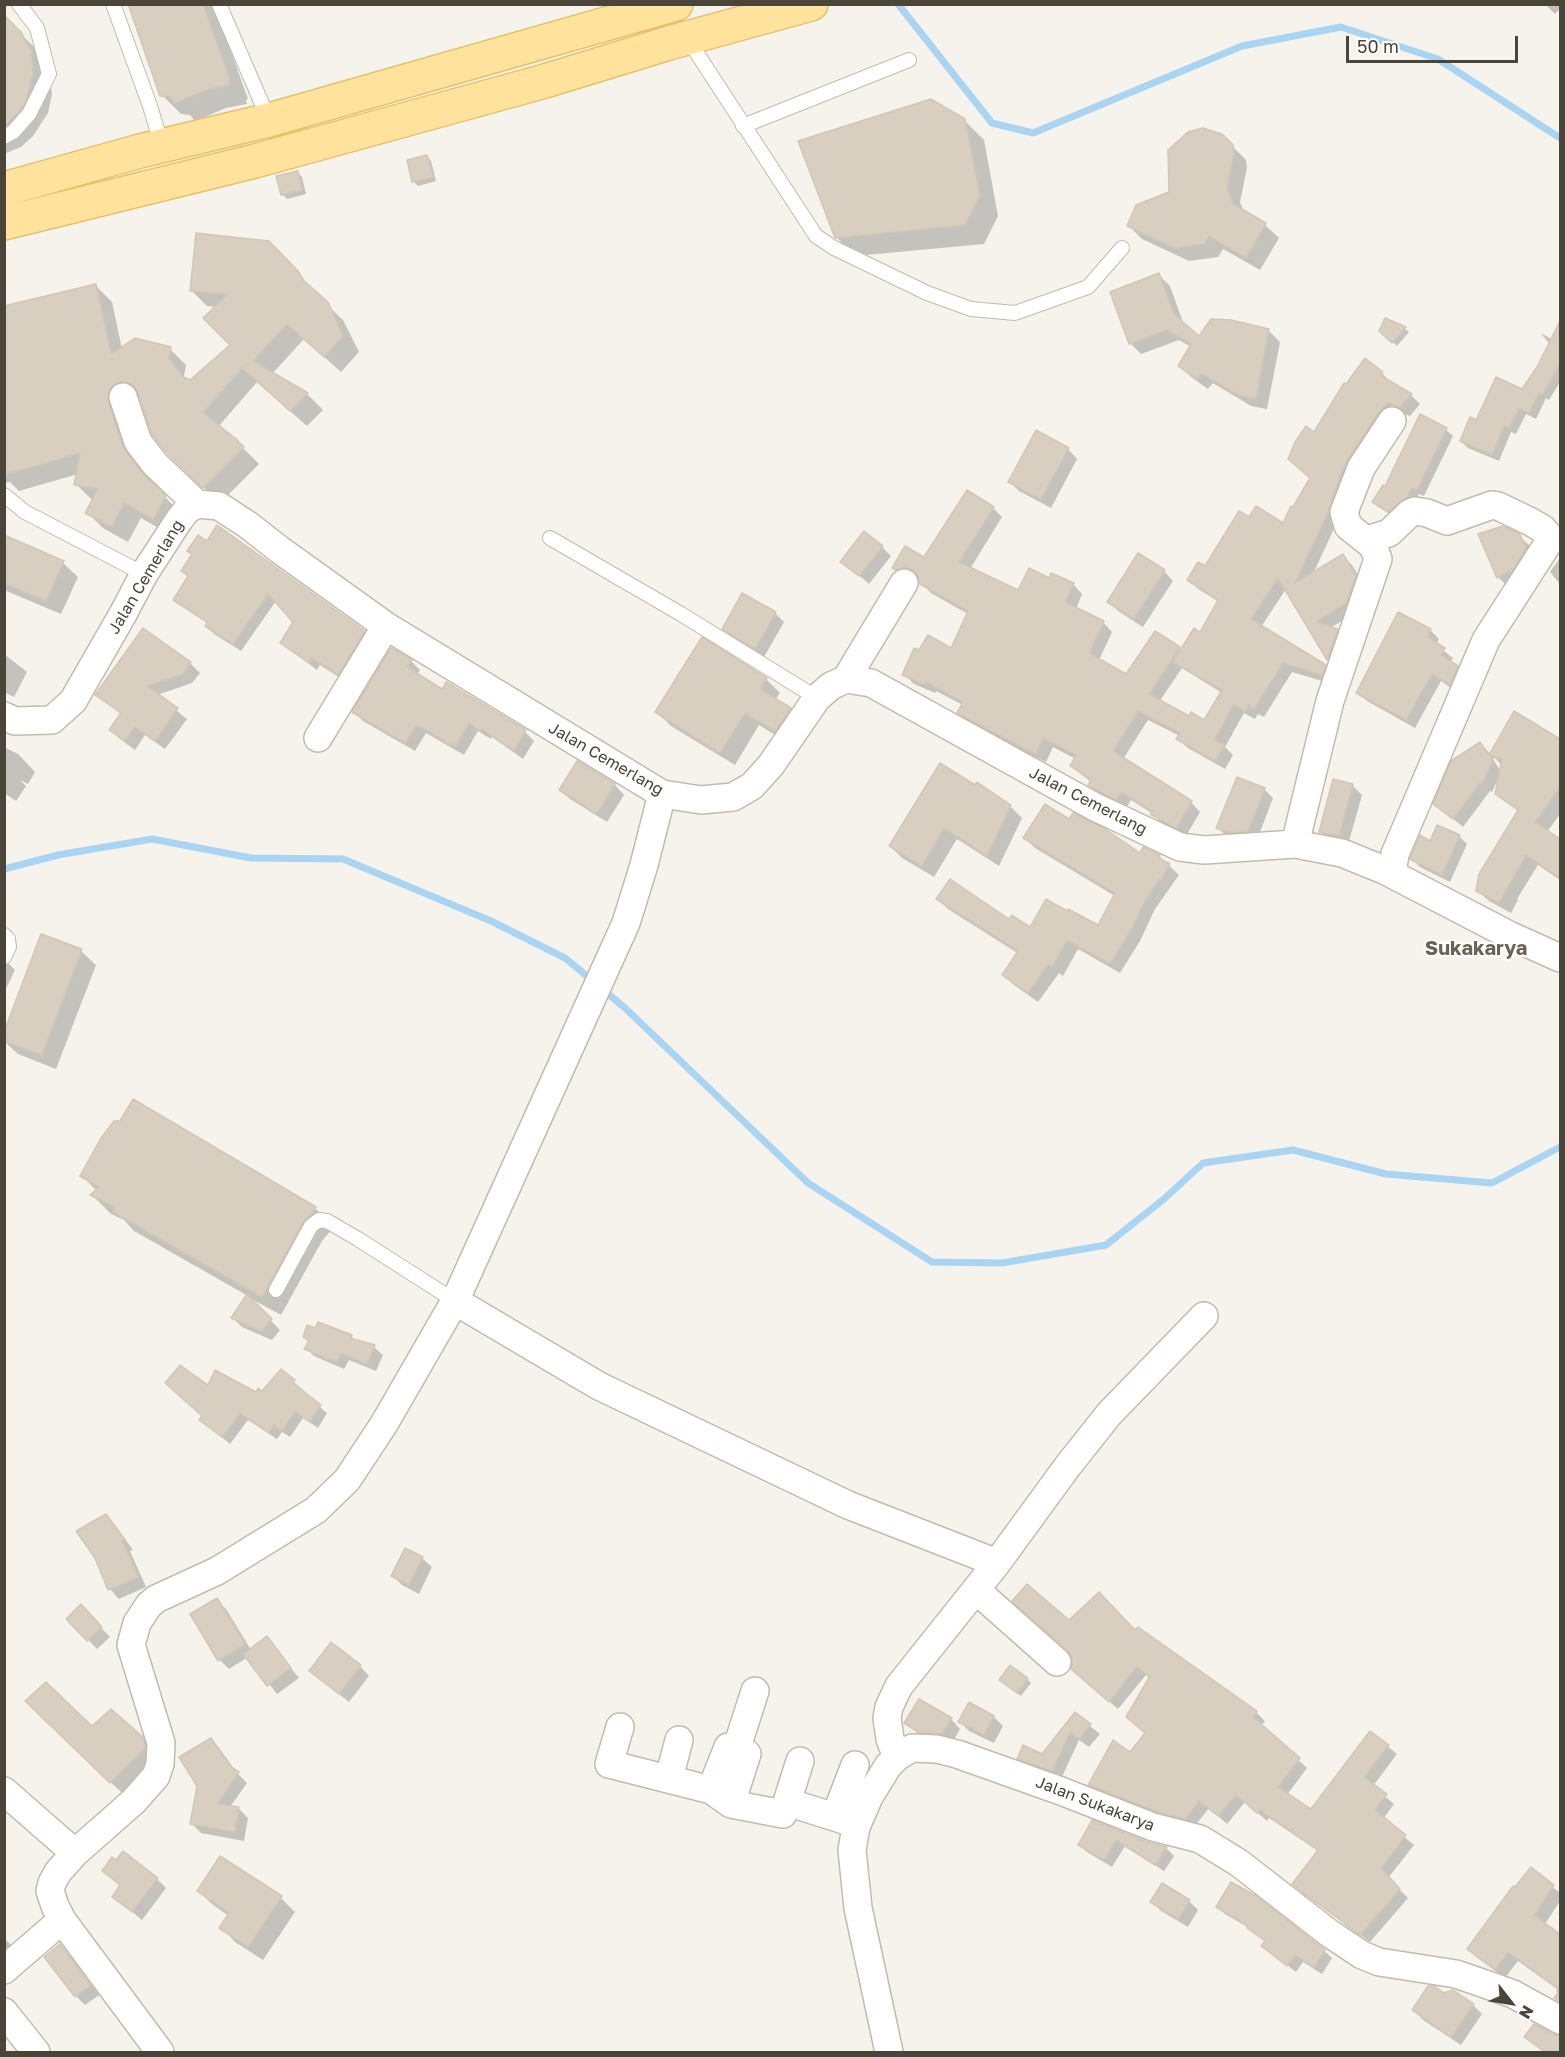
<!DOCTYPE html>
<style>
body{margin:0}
#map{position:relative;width:1565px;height:2057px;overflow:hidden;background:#f6f3ec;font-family:"Golos Text",sans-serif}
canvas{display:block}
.frame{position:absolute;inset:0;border:6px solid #4b4439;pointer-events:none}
.north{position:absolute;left:1481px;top:1973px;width:60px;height:60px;-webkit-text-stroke:4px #fff;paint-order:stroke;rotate:121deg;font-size:16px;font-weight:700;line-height:24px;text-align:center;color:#4b4439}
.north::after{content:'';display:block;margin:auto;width:21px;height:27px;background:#4b4439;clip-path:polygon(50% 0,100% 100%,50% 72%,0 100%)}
.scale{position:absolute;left:1346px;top:36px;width:172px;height:27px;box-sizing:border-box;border:3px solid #4b4439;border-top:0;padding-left:8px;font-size:18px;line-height:21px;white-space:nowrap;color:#4b4439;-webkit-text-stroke:4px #fff;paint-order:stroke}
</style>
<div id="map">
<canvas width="1565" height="2057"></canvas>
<div class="frame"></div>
<div class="north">N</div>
<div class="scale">50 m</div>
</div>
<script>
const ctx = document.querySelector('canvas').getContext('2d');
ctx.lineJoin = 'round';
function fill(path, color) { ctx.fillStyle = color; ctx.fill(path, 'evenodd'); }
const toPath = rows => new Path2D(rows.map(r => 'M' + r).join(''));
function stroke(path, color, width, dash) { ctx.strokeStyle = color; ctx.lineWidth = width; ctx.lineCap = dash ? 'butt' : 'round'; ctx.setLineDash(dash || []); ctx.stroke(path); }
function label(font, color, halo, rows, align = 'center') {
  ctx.font = font + ' "Golos Text",sans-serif'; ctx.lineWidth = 4.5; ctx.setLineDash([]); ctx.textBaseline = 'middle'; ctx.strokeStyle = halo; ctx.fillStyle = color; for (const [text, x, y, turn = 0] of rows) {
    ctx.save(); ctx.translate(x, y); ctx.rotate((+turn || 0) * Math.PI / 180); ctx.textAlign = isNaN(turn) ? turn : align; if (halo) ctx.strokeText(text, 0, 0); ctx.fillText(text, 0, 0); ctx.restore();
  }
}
const shadow = toPath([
 [130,4,214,4,248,99,246,100,247,104,226,108,195,121,190,115,181,114,162,95],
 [1545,4,1560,4,1560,9,1555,14],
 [4,17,40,53,49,72,52,94,48,113,33,136,21,147,4,154],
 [964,120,984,140,998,216,984,244,855,256,836,237],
 [1221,135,1246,160,1247,168,1240,202,1244,212,1265,225,1279,238,1260,270,1223,249,1218,257,1189,261,1142,239,1128,225,1171,193],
 [427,156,431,161,436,181,418,186,414,182],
 [298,173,302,177,306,194,287,199,282,194],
 [285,259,317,295,343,320,359,352,341,372,304,339,272,374,307,394,323,410,307,426,257,382,218,427,234,439,259,464,220,503,185,469,141,397,134,398,139,465,157,489,181,513,169,534,141,518,128,542,103,528,87,512,93,501,76,484,78,474,19,491,10,482,4,483,4,308,96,286,112,302,122,349,170,349,186,365,184,376,190,382,232,345,216,307,207,306,191,290],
 [244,365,198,418,196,416,237,368],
 [1159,275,1170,286,1184,325,1199,339,1269,331,1280,342,1267,409,1251,406,1213,383,1208,389,1191,377,1180,366,1191,347,1179,340,1141,354,1130,343],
 [1386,320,1405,329,1409,332,1397,346,1381,331],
 [1541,333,1560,344,1560,382,1549,400,1546,398,1536,419,1526,414,1516,434,1511,432,1499,461,1468,448,1461,441,1477,421,1522,391,1538,368,1550,345],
 [1382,373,1391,383,1411,395,1420,404,1410,416,1398,412,1338,520,1313,574,1342,556,1352,565,1365,587,1356,613,1330,628,1337,630,1346,640,1337,668,1328,659,1286,589,1261,627,1325,666,1334,676,1332,684,1292,672,1264,717,1258,714,1255,719,1244,713,1225,747,1233,755,1225,769,1188,748,1178,739,1180,736,1148,720,1123,759,1191,802,1200,812,1186,836,1162,824,1153,814,1131,800,1126,808,1099,794,1089,785,1091,782,1071,766,1076,759,1053,747,1046,762,1014,747,968,722,959,712,963,705,936,691,935,693,914,684,904,674,952,650,968,614,931,593,921,583,920,578,903,578,894,568,925,559,993,508,1002,517,970,569,1019,592,1049,580,1073,584,1082,594,1076,609,1103,622,1112,632,1099,660,1127,676,1179,649,1181,651,1200,634,1219,602,1198,589,1189,580,1205,568,1249,519,1284,526,1311,479,1289,459],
 [1182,668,1222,693,1205,722,1190,718,1159,702],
 [1446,430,1453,436,1424,496,1419,494,1413,504,1396,518,1381,508,1374,502],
 [1068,449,1077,459,1051,508,1019,491,1010,482],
 [1480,534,1519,536,1529,545,1535,559,1508,587,1499,578],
 [4,537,63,563,78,577,61,614,4,590],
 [882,547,891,556,869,584,842,561],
 [193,555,364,632,371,640,346,682,320,665,317,670,282,643,295,622,276,601,241,651,214,634,206,626,208,623,183,607,175,599,189,577],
 [1560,558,1560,584,1550,572],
 [1164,571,1173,581,1143,627,1118,611,1109,602],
 [775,613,784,622,764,657,733,638,724,629],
 [1399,614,1430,630,1439,639,1436,645,1453,658,1450,663,1466,676,1458,693,1441,681,1415,728,1367,701,1358,693],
 [144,630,190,663,200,673,192,683,157,695,187,719,165,749,145,735,135,750,120,739,111,730,122,715,97,694],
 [4,654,27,672,14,697,4,692],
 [411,661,420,670,417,675,443,691,447,684,525,732,534,741,523,759,492,737,491,739,478,731,464,755,426,733,415,751,363,721,354,712],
 [766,679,780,693,775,700,790,710,804,723,790,744,759,725,735,765,671,726,657,712],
 [1515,713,1560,741,1560,814,1547,832,1560,840,1560,880,1538,865,1517,899,1518,900,1511,913,1489,901,1477,890,1519,812,1497,793,1499,777,1492,792,1490,791,1463,827,1435,804,1480,744,1491,754],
 [1495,758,1502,766,1501,772,1493,759],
 [4,747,18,754,35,772,28,784,20,780,26,786,16,801,4,793],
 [578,763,615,785,624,795,607,822,570,799,561,790],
 [1352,785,1362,795,1348,845,1330,841,1321,832],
 [975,787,1010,806,1022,818,999,866,957,839,934,877,902,858,890,846],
 [1264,789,1273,798,1257,840,1228,837,1218,828],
 [1070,821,1141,855,1159,856,1179,875,1155,909,1140,941,1120,973,1078,949,1063,976,1059,973,1038,1002,1014,985,1004,975,1019,954,948,909,938,899,1030,929,1098,927,1115,896,1035,848,1025,838],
 [1459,836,1467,844,1450,882,1420,867,1412,859,1431,843],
 [81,951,96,965,56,1069,18,1054,4,1041],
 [4,959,15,970,4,993],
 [82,1176,315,1208,334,1227,322,1241,281,1315,248,1297,280,1330,272,1340,242,1327,233,1318,248,1296,134,1231,124,1220,111,1214,92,1195,97,1191],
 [351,1336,357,1342,374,1347,383,1355,376,1371,349,1360,344,1369,314,1356,306,1348,309,1342,304,1337],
 [281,1371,302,1389,300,1391,327,1413,318,1428,303,1418,290,1437,282,1432,277,1439,248,1420,230,1444,201,1420,209,1387,256,1394,263,1393],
 [106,1516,115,1525,133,1550,130,1551,146,1587,119,1599,110,1589],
 [422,1558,432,1567,419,1594,402,1585,393,1576],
 [216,1600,226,1609,251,1650,267,1638,299,1678,277,1694,248,1657,229,1669,220,1660],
 [81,1607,110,1637,97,1649,68,1619],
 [1069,1623,1136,1632,1138,1629,1256,1712,1265,1721,1261,1726,1307,1768,1287,1795,1311,1811,1370,1733,1397,1754,1373,1786,1394,1804,1383,1819,1414,1845,1388,1878,1408,1898,1370,1942,1302,1893,1294,1884,1318,1851,1269,1818,1267,1821,1245,1802,1227,1824,1209,1808,1194,1827,1168,1820,1098,1793,1090,1784,1130,1754,1146,1733,1150,1678,1146,1675,1118,1709,1081,1677,1074,1657],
 [360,1666,369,1676,349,1702,311,1671],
 [1027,1679,1031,1683,1021,1696,1005,1684],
 [39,1713,92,1728,142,1738,154,1751,157,1761,123,1794],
 [1075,1714,1100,1734,1089,1747,1079,1740,1061,1779,1028,1768,1019,1758,1042,1755],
 [994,1717,1003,1726,994,1743,969,1731,960,1722],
 [951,1719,960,1729,952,1743,931,1741,916,1732,906,1723],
 [211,1740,220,1749,237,1773,247,1783,230,1807,239,1809,248,1818,244,1841,201,1833,192,1824],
 [1093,1822,1147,1843,1166,1848,1174,1856,1164,1871,1125,1846,1112,1867,1087,1852,1080,1845],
 [1531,1869,1560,1893,1560,1901,1545,1924,1560,1936,1560,2003,1556,1998,1559,1994,1556,1991,1557,1989,1518,1961,1505,1978,1479,1959,1469,1949],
 [104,1871,157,1879,166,1888,142,1920,114,1897,121,1886],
 [199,1891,281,1898,295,1912,263,1960,235,1942,221,1927,229,1916,213,1905],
 [1189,1901,1198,1910,1188,1927,1161,1911,1152,1902],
 [1218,1907,1324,1951,1332,1958,1322,1974,1303,1962,1296,1972,1271,1953,1266,1942,1249,1928,1225,1914],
 [4,1938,16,1950,4,1961],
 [60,1946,69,1955,99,1995,85,2005,76,1996],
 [1443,1995,1473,2005,1482,2014,1461,2045,1423,2020,1414,2010],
 [1552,2035,1560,2037,1560,2052,1544,2052,1526,2037]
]);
const stream = toPath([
 [898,4,992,123,1033,133,1242,46,1341,27,1438,59,1560,138],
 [4,869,58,855,152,839,251,858,343,859,491,921,565,958,593,981],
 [601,988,625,1008,808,1183,932,1262,1002,1263,1106,1245,1164,1199,1203,1163,1293,1150,1386,1174,1492,1183,1560,1147]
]);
const building = toPath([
 [128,4,203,4,230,80,228,81,229,85,206,90,175,103,170,97,160,96,128,4],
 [4,15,21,32,31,51,33,73,26,100,19,112,4,126,4,15],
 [931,99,965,119,980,196,965,225,835,238,798,141,931,99],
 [1203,128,1222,134,1233,145,1234,154,1227,187,1233,204,1266,223,1246,258,1209,236,1204,244,1175,248,1127,226,1136,205,1169,192,1168,150,1188,132,1203,128],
 [427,155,433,177,412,182,407,160,427,155],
 [298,171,302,190,281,195,276,176,298,171],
 [196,233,269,241,298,271,304,281,328,302,343,336,324,357,287,324,253,361,308,393,290,411,241,367,202,412,235,438,244,447,203,488,167,453,152,434,138,392,134,386,126,382,119,382,112,386,108,393,108,401,123,447,143,474,166,496,153,519,124,503,112,527,85,513,98,489,74,485,80,453,4,475,4,306,96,284,111,354,135,338,171,347,169,359,185,379,187,378,190,380,230,345,203,318,228,294,190,291,196,233],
 [1159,273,1174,314,1199,336,1211,319,1231,320,1269,329,1256,399,1238,395,1201,373,1197,379,1178,366,1191,344,1167,330,1129,344,1110,292,1159,273],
 [1385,318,1406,327,1392,343,1379,331,1385,318],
 [1560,321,1560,364,1542,395,1539,393,1529,413,1519,408,1509,428,1504,426,1492,455,1460,441,1470,417,1476,420,1496,377,1522,389,1537,367,1560,321],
 [1365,358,1383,372,1380,375,1412,394,1400,407,1388,403,1379,412,1348,459,1340,475,1329,510,1295,583,1343,554,1356,576,1346,603,1316,622,1338,629,1327,660,1278,578,1251,619,1326,665,1322,675,1283,663,1254,709,1248,705,1245,711,1234,704,1214,740,1225,745,1215,761,1176,739,1180,733,1138,711,1113,751,1192,801,1176,828,1150,814,1152,811,1121,792,1116,800,1088,785,1091,780,1070,766,1076,755,1043,738,1036,754,957,713,963,702,926,682,925,685,902,675,914,648,919,650,928,635,951,648,968,611,920,584,918,576,912,569,904,567,895,570,892,568,905,546,924,557,967,490,994,507,959,562,1018,590,1029,568,1049,578,1051,573,1074,583,1065,602,1104,621,1089,653,1126,674,1155,631,1180,647,1149,694,1189,716,1191,712,1204,720,1222,690,1173,662,1194,628,1200,632,1218,600,1187,580,1198,562,1205,566,1239,511,1249,517,1256,506,1283,523,1291,506,1293,507,1310,478,1288,459,1295,442,1306,426,1314,432,1344,383,1346,384,1365,358],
 [1420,414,1447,428,1417,490,1412,488,1407,497,1388,512,1372,502,1383,485,1385,486,1420,414],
 [1036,430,1069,448,1041,499,1008,482,1036,430],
 [217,525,365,631,338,675,312,658,309,663,280,643,293,622,268,594,233,644,205,626,207,622,173,600,188,576,181,571,192,554,187,551,198,535,207,541,217,525],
 [1503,526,1520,534,1526,549,1514,568,1497,578,1478,534,1503,526],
 [864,531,883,546,859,576,840,562,864,531],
 [4,535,64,561,46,601,4,583,4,535],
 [1138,553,1165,570,1134,619,1107,602,1138,553],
 [742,593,776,612,755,649,722,629,742,593],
 [1398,612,1431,629,1427,637,1445,648,1441,655,1458,666,1450,685,1432,674,1406,720,1356,693,1398,612],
 [143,628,191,662,183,674,147,686,178,708,155,741,135,727,125,741,109,730,121,713,95,695,143,628],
 [702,637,767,678,760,689,791,708,775,731,745,713,720,753,655,712,702,637],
 [391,648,412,660,407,667,442,689,446,682,526,730,514,751,482,729,481,731,469,723,455,747,417,725,405,743,352,712,391,648],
 [1514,711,1560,739,1560,787,1535,822,1560,839,1560,878,1526,855,1499,903,1476,891,1479,874,1518,810,1495,794,1502,759,1489,755,1514,711],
 [1480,742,1493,761,1482,784,1480,783,1453,819,1433,804,1451,761,1480,742],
 [577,761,615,784,597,814,559,790,577,761],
 [940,763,975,785,977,782,1011,805,987,856,944,828,922,866,889,846,940,763],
 [1237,777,1265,788,1248,831,1228,833,1216,828,1237,777],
 [1333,779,1353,784,1339,836,1319,832,1333,779],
 [1045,804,1069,819,1073,813,1104,828,1140,853,1143,847,1160,855,1159,858,1170,864,1161,880,1159,879,1146,899,1131,930,1110,964,1067,940,1052,967,1048,964,1028,993,1002,975,1018,951,936,899,950,879,1009,919,1012,915,1030,927,1046,899,1067,911,1068,909,1098,925,1115,893,1023,838,1045,804],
 [1437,825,1460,835,1442,875,1410,859,1420,835,1430,841,1437,825],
 [41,934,82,949,42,1055,4,1041,4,1032,41,934],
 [133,1099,316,1207,311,1214,303,1222,262,1297,113,1212,115,1207,90,1195,99,1187,80,1176,101,1138,114,1121,120,1121,133,1099],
 [247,1294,272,1319,262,1331,231,1318,247,1294],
 [318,1322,352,1335,350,1338,375,1345,367,1364,341,1353,336,1362,304,1349,309,1340,303,1337,307,1325,315,1328,318,1322],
 [180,1365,208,1385,215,1370,256,1392,258,1388,262,1391,281,1369,295,1380,293,1383,321,1405,310,1422,295,1411,282,1431,274,1425,269,1433,240,1413,222,1437,199,1420,202,1416,165,1383,180,1365],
 [106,1514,125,1540,122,1541,138,1577,108,1590,95,1558,76,1531,106,1514],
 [405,1548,423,1557,409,1585,391,1576,405,1548],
 [1027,1584,1069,1620,1099,1592,1135,1630,1138,1627,1257,1711,1253,1717,1300,1758,1278,1787,1311,1809,1370,1731,1389,1745,1364,1777,1387,1794,1375,1810,1406,1835,1381,1868,1400,1889,1360,1935,1292,1884,1318,1850,1260,1810,1257,1813,1236,1795,1218,1816,1199,1801,1185,1819,1158,1812,1088,1785,1113,1740,1130,1752,1145,1733,1126,1717,1150,1676,1136,1667,1109,1702,1071,1669,1072,1658,1067,1650,1012,1601,1027,1584],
 [217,1598,245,1644,218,1661,190,1614,217,1598],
 [81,1604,102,1627,87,1641,66,1619,81,1604],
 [267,1636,291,1668,267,1686,243,1654,267,1636],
 [331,1642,361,1665,339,1694,309,1671,331,1642],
 [1010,1665,1028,1678,1017,1693,999,1680,1010,1665],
 [46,1682,92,1726,111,1709,143,1737,145,1748,110,1783,25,1701,46,1682],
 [919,1699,952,1718,942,1734,920,1733,904,1723,919,1699],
 [969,1702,994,1716,984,1735,958,1722,969,1702],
 [1075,1712,1091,1724,1079,1739,1070,1732,1052,1771,1017,1759,1023,1745,1042,1754,1075,1712],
 [211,1738,231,1767,239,1772,217,1804,239,1807,235,1832,190,1824,197,1786,179,1757,211,1738],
 [1092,1820,1147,1842,1167,1847,1155,1865,1116,1840,1104,1860,1078,1845,1092,1820],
 [123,1851,158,1878,132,1912,112,1897,120,1885,102,1871,112,1857,116,1860,123,1851],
 [220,1856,282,1896,248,1947,219,1928,229,1913,197,1891,220,1856],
 [1531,1867,1554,1885,1534,1915,1560,1934,1560,2002,1554,1998,1560,1990,1508,1952,1495,1970,1467,1949,1513,1886,1515,1887,1531,1867],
 [1231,1882,1256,1896,1325,1950,1314,1967,1295,1955,1287,1966,1261,1946,1265,1941,1247,1928,1248,1926,1216,1907,1231,1882],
 [1162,1883,1190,1900,1178,1919,1150,1902,1162,1883],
 [60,1944,90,1985,75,1997,44,1957,60,1944],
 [1428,1986,1434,1986,1444,1993,1453,1990,1474,2004,1451,2037,1412,2010,1428,1986],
 [1534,2024,1552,2034,1560,2036,1560,2052,1545,2052,1524,2037,1534,2024]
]);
const service = toPath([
 [113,4,150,106,162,146],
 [219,4,269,120],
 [687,38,816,236,834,248,927,293,971,309,1015,313,1088,287,1122,248],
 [743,126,909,60],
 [4,137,13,132,29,114,49,74,37,28,19,4],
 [4,495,25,512,144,574],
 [550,538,681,614,817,698],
 [4,935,8,939,9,947,4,957],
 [276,1290,311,1226,319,1220,327,1221,358,1239,455,1301]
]);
const minor = toPath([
 [123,397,138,442,155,464,197,504],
 [1367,540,1389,533,1410,513,1415,511,1427,513,1447,521,1492,505,1498,506,1531,522,1543,529,1549,536,1547,545,1486,640,1395,854,1392,874],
 [846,679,904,583],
 [4,716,15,721,52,720,73,701,123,614,144,574,179,520,187,510,197,504,219,506,248,525,280,550,386,626,662,794,701,800,733,797,752,786,771,765,817,698,831,686,846,679,871,683,1095,807,1180,847,1204,850,1295,844,1342,853,1384,870,1511,936,1560,958],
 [318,738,386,626],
 [1295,844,1330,701,1378,559,1373,546,1348,526,1344,512,1361,468,1392,421],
 [455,1301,599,1386,848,1505,997,1563],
 [976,1590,1057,1662],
 [620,1727,609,1764,711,1790,731,1804,783,1814,787,1802,857,1824],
 [736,1750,755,1691],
 [897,1757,890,1739,887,1718,889,1707,899,1686,997,1563,1067,1467,1109,1414,1204,1316],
 [669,1778,679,1740],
 [711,1790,728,1747,747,1754,731,1804],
 [4,1791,75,1853],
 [787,1802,800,1761],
 [835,1817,855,1765],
 [4,1970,62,1920],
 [4,2012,36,2052],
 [160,2052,62,1920,55,1906,50,1891,52,1883,58,1872,75,1853,134,1801,156,1776,160,1764,161,1743,131,1645,137,1623,149,1605,156,1599,217,1571,316,1510,347,1480,384,1424,455,1301,626,923,644,865,662,794],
 [889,2052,858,1908,852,1850,856,1827,869,1797,888,1766,897,1757,912,1748,937,1749,957,1754,1061,1791,1153,1827,1200,1839,1239,1863,1329,1933,1362,1955,1379,1962,1456,1974,1485,1984,1513,1994,1560,2020]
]);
const primary = toPath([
 [4,189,140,151,269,120,676,4],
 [4,223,255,161,545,81,669,43,811,4]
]);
const streetNames = [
 ["Jalan Cemerlang",146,577,-59],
 ["Jalan Cemerlang",606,759,30],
 ["Jalan Cemerlang",1088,801,27],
 ["Jalan Sukakarya",1095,1804,21]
];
const quarterNames = [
 ["Sukakarya",1476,949]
];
fill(shadow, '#0003');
stroke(stream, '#a9d4f2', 7);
fill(building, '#d8cfc1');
stroke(building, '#d3c7b4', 1.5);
stroke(service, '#c2bbae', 16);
stroke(minor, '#c2bbae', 30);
stroke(primary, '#e6c16a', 36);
stroke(service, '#fff', 14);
stroke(minor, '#fff', 27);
stroke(primary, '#ffe39c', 33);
label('16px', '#4b4439', '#fff', streetNames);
label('bold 20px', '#6e6250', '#fff', quarterNames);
</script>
